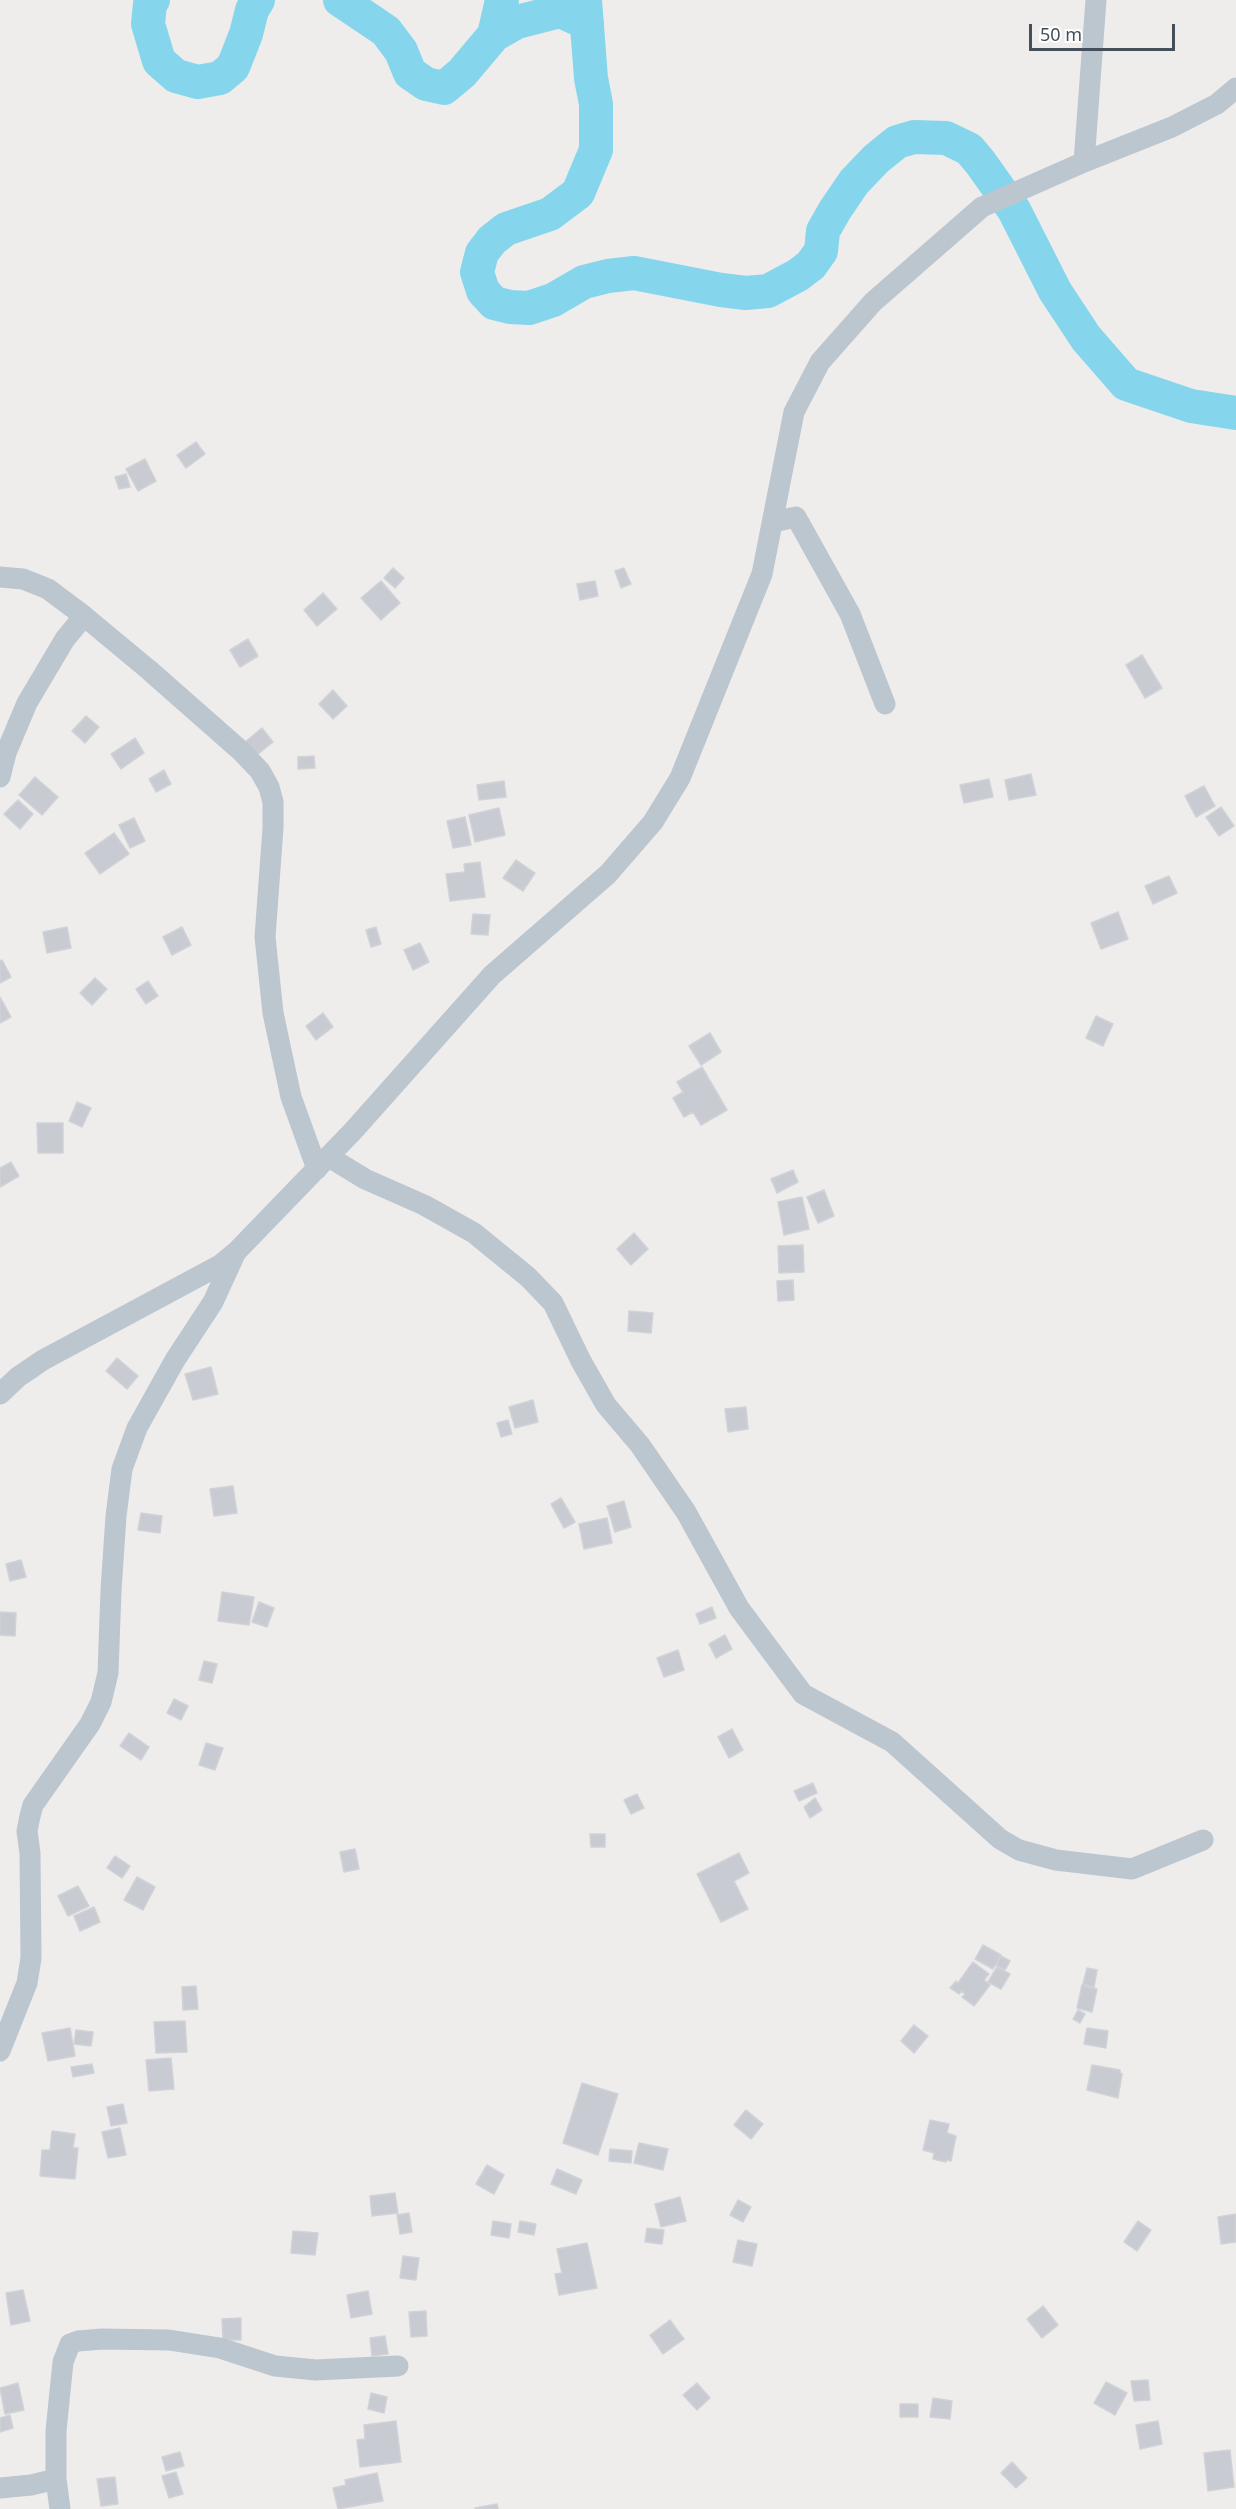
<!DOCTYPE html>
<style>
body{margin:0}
#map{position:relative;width:1236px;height:2509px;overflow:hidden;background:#efecec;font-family:"Noto Sans",sans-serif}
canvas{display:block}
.scale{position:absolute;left:1029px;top:24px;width:146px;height:27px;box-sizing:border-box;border:3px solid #444f59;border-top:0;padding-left:8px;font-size:18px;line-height:21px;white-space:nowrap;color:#444f59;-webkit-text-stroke:4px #fff;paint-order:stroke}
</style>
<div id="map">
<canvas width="1236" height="2509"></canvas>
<div class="scale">50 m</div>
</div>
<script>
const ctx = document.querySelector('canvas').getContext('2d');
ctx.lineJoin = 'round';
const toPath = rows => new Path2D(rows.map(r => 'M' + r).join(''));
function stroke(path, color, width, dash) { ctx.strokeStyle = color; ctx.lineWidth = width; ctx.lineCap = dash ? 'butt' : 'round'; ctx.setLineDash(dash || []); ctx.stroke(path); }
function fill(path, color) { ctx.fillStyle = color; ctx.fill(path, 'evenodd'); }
const river = toPath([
 [153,0,150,4,148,24,159,61,176,76,198,82,220,78,233,67,246,34,252,10,258,0],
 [340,0,386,31,401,51,410,73,426,84,444,88,462,73,494,35,502,0],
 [585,0,591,78,596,104,596,150,578,193,550,214,506,229,492,240,482,253,477,272,483,291,494,303,510,307,529,308,553,300,584,282,608,276,634,273,721,290,746,293,768,291,798,275,811,265,821,251,823,231,835,210,854,182,876,159,897,142,914,137,946,138,969,149,980,162,1014,210,1055,291,1086,338,1126,384,1191,406,1236,413],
 [494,35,517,22,560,11,587,23]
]);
const building = toPath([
 [196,442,205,454,186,468,177,455,196,442],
 [145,459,156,481,138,491,126,469,145,459],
 [126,474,130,487,119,489,115,477,126,474],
 [393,568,404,578,395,588,384,578,393,568],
 [624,568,631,584,621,588,615,571,624,568],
 [381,581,400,603,381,620,361,598,381,581],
 [595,581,598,596,580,600,577,584,595,581],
 [323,593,337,609,317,626,304,610,323,593],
 [248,639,258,656,240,667,230,650,248,639],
 [1142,655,1162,688,1145,698,1126,665,1142,655],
 [333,690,347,706,333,719,319,704,333,690],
 [86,716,99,727,85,743,72,731,86,716],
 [262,728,273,742,257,755,245,742,262,728],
 [135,738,144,753,121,769,111,754,135,738],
 [314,756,315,768,298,769,298,757,314,756],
 [164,770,171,784,156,792,149,779,164,770],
 [1031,774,1036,795,1009,800,1005,780,1031,774],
 [35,777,58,797,42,815,19,795,35,777],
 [989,779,993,797,964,803,960,785,989,779],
 [504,781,506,797,479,800,477,785,504,781],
 [1204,786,1215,806,1196,817,1185,796,1204,786],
 [18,800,33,814,20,829,4,814,18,800],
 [1221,807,1234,826,1219,836,1206,817,1221,807],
 [499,808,505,835,475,842,469,815,499,808],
 [465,817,471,845,453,848,447,821,465,817],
 [134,818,145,841,130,848,119,825,134,818],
 [114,833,129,854,100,874,85,853,114,833],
 [516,860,535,873,523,891,503,878,516,860],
 [480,862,485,897,450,901,446,874,465,872,464,864,480,862],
 [1169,876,1177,893,1153,904,1145,886,1169,876],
 [1118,912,1128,939,1101,949,1091,923,1118,912],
 [473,914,490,915,488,935,471,934,473,914],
 [67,927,71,948,47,953,43,932,67,927],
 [182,927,191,945,172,955,163,937,182,927],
 [376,927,381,944,371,947,366,930,376,927],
 [420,943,429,962,413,970,404,950,420,943],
 [2,960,11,977,0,983,0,961,2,960],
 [95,978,107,989,92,1005,80,993,95,978],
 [148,981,158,996,146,1004,136,989,148,981],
 [0,997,11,1017,0,1023,0,997],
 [323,1013,333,1027,316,1040,306,1026,323,1013],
 [1096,1016,1113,1024,1103,1046,1086,1038,1096,1016],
 [710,1033,721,1052,701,1065,689,1046,710,1033],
 [702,1067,727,1110,701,1125,693,1112,684,1117,673,1098,683,1092,677,1082,702,1067],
 [77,1102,91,1108,82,1127,69,1121,77,1102],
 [37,1123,63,1123,63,1153,38,1153,37,1123],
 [11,1162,19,1176,0,1187,0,1168,11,1162],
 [793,1170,798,1182,777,1193,771,1179,793,1170],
 [824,1190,834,1216,818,1223,807,1197,824,1190],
 [802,1197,809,1229,784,1235,778,1202,802,1197],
 [634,1233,648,1249,631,1265,617,1249,634,1233],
 [803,1245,804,1272,779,1273,778,1246,803,1245],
 [793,1280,794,1300,778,1301,777,1281,793,1280],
 [629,1311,653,1313,651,1333,628,1331,629,1311],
 [117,1358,138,1376,127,1389,106,1371,117,1358],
 [211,1367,218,1394,193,1400,185,1374,211,1367],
 [533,1400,538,1422,515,1428,509,1407,533,1400],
 [746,1407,748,1429,728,1432,725,1409,746,1407],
 [508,1420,512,1434,501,1437,497,1423,508,1420],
 [233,1486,237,1513,214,1516,210,1489,233,1486],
 [561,1498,575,1522,564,1528,551,1504,561,1498],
 [624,1501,631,1527,615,1532,607,1506,624,1501],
 [141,1513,162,1516,160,1533,138,1530,141,1513],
 [607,1518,612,1543,584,1549,579,1524,607,1518],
 [21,1560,26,1577,10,1581,6,1564,21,1560],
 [222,1592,254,1597,249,1625,218,1621,222,1592],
 [259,1602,274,1608,267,1627,252,1622,259,1602],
 [712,1607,716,1618,700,1624,696,1614,712,1607],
 [0,1612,16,1613,15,1636,0,1635,0,1612],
 [725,1635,732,1649,716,1658,709,1644,725,1635],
 [678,1650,684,1670,664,1677,657,1658,678,1650],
 [204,1661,217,1664,212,1683,199,1680,204,1661],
 [174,1699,188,1706,181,1720,167,1713,174,1699],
 [732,1729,743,1750,729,1758,718,1737,732,1729],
 [129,1733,149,1747,141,1760,120,1746,129,1733],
 [206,1743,223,1748,215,1770,199,1765,206,1743],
 [813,1783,817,1793,799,1801,794,1791,813,1783],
 [637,1794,644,1808,631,1814,624,1800,637,1794],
 [815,1798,822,1810,810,1818,804,1807,815,1798],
 [590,1834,605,1834,605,1847,591,1847,590,1834],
 [355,1849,359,1869,344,1872,340,1852,355,1849],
 [739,1853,749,1873,734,1881,748,1909,721,1922,697,1874,739,1853],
 [115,1856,130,1866,122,1878,107,1868,115,1856],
 [137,1877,155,1887,143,1910,124,1900,137,1877],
 [78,1886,89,1906,68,1916,58,1896,78,1886],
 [94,1907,100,1922,80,1931,74,1916,94,1907],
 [983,1945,1001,1955,993,1969,975,1959,983,1945],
 [1001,1956,1010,1961,1005,1970,996,1965,1001,1956],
 [973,1962,989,1974,984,1980,990,1985,974,2006,962,1997,965,1994,961,1991,959,1994,950,1988,956,1981,958,1983,973,1962],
 [997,1967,1010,1974,1001,1989,988,1982,997,1967],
 [1087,1968,1097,1970,1094,1987,1083,1984,1087,1968],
 [1082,1985,1097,1989,1092,2012,1077,2008,1082,1985],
 [196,1986,198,2009,183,2010,182,1987,196,1986],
 [1078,2010,1085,2014,1080,2023,1073,2019,1078,2010],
 [185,2021,187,2052,156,2053,154,2022,185,2021],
 [914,2025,928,2036,914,2053,901,2041,914,2025],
 [70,2028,75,2056,48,2061,42,2033,70,2028],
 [1087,2028,1108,2031,1106,2048,1084,2044,1087,2028],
 [76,2030,93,2032,91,2046,74,2044,76,2030],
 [171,2058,174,2089,149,2091,146,2060,171,2058],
 [92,2064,94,2073,73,2077,71,2067,92,2064],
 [1092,2065,1120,2070,1120,2073,1122,2074,1118,2098,1087,2090,1092,2065],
 [582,2083,618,2094,598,2155,563,2143,582,2083],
 [123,2104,127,2123,111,2126,107,2107,123,2104],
 [746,2110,763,2124,751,2139,734,2125,746,2110],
 [930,2120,949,2124,947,2133,956,2136,951,2161,947,2160,946,2162,933,2159,934,2153,923,2150,930,2120],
 [120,2128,126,2155,108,2158,102,2132,120,2128],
 [52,2131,75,2134,73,2148,78,2148,75,2179,40,2176,42,2150,50,2150,52,2131],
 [639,2143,668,2149,663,2170,634,2163,639,2143],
 [610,2149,632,2151,631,2163,609,2161,610,2149],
 [487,2165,504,2175,494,2194,476,2184,487,2165],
 [557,2169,582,2180,576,2194,551,2184,557,2169],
 [395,2193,398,2213,372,2216,370,2196,395,2193],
 [680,2197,686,2221,661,2227,655,2204,680,2197],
 [738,2200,751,2207,743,2222,730,2215,738,2200],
 [409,2213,412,2232,400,2234,397,2215,409,2213],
 [1236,2214,1236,2242,1221,2244,1218,2217,1236,2214],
 [493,2221,511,2224,509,2238,491,2235,493,2221],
 [520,2221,536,2224,534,2235,518,2232,520,2221],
 [1138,2221,1151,2230,1137,2251,1124,2242,1138,2221],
 [647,2228,664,2230,662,2244,645,2242,647,2228],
 [293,2231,318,2233,315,2255,291,2253,293,2231],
 [738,2240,757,2244,752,2266,733,2262,738,2240],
 [587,2243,597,2288,559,2295,555,2274,562,2273,557,2249,587,2243],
 [403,2256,419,2258,416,2280,400,2278,403,2256],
 [23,2290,30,2321,11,2325,6,2293,23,2290],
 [368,2291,372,2314,351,2318,347,2295,368,2291],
 [1043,2306,1058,2325,1042,2338,1027,2319,1043,2306],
 [426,2311,427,2336,411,2337,409,2312,426,2311],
 [241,2318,241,2340,223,2340,222,2319,241,2318],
 [670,2320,684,2339,663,2354,650,2335,670,2320],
 [385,2336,388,2354,372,2356,370,2338,385,2336],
 [1148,2380,1150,2400,1134,2401,1131,2381,1148,2380],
 [1106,2382,1127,2393,1115,2415,1094,2403,1106,2382],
 [18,2383,24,2410,5,2414,0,2388,18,2383],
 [697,2383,710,2398,697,2410,683,2395,697,2383],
 [371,2393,387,2397,384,2413,368,2409,371,2393],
 [933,2398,952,2401,950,2419,930,2417,933,2398],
 [900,2404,918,2404,918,2417,900,2417,900,2404],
 [10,2415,13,2428,0,2432,0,2418,10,2415],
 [396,2421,401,2462,360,2467,357,2440,365,2439,364,2425,396,2421],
 [1158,2421,1162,2444,1140,2449,1136,2425,1158,2421],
 [1230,2450,1234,2487,1208,2491,1204,2453,1230,2450],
 [180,2452,184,2466,166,2471,162,2457,180,2452],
 [1012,2462,1027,2478,1016,2488,1001,2473,1012,2462],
 [176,2472,183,2494,169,2498,162,2476,176,2472],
 [377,2473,383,2501,338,2509,333,2488,346,2485,345,2480,377,2473],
 [115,2477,118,2504,101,2506,97,2479,115,2477],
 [497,2504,498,2509,476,2509,475,2508,497,2504]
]);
const street = toPath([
 [1084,162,1096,0],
 [773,522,796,517,850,614,885,704],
 [0,577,23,579,48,589,84,616,149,670,241,751,260,771,269,787,273,802,273,828,265,937,273,1013,291,1097,317,1169],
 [0,777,6,753,27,703,65,639,84,616],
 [329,1157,365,1179,424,1205,474,1233,528,1277,553,1303,581,1361,606,1405,640,1445,686,1512,739,1608,803,1694,892,1742,1000,1839,1019,1850,1056,1860,1132,1869,1203,1840],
 [0,1394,18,1377,43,1360,220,1265,237,1251,353,1131,492,975,608,874,653,822,680,778,762,574,794,412,820,362,873,302,982,207,1084,162,1172,127,1217,104,1236,88],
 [0,2051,27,1983,31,1958,30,1853,27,1831,30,1816,33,1805,90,1724,101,1702,108,1673,111,1590,116,1516,122,1469,137,1428,175,1360,213,1302,235,1254],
 [0,2488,31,2485,56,2479],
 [60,2509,56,2479,56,2431,63,2362,70,2344,78,2341,102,2339,169,2340,220,2348,275,2366,316,2370,398,2366]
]);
stroke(river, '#85d6ec', 34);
fill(building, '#c8cbd1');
stroke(building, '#d0d2d8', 1.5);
stroke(street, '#bcc6cf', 21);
</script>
